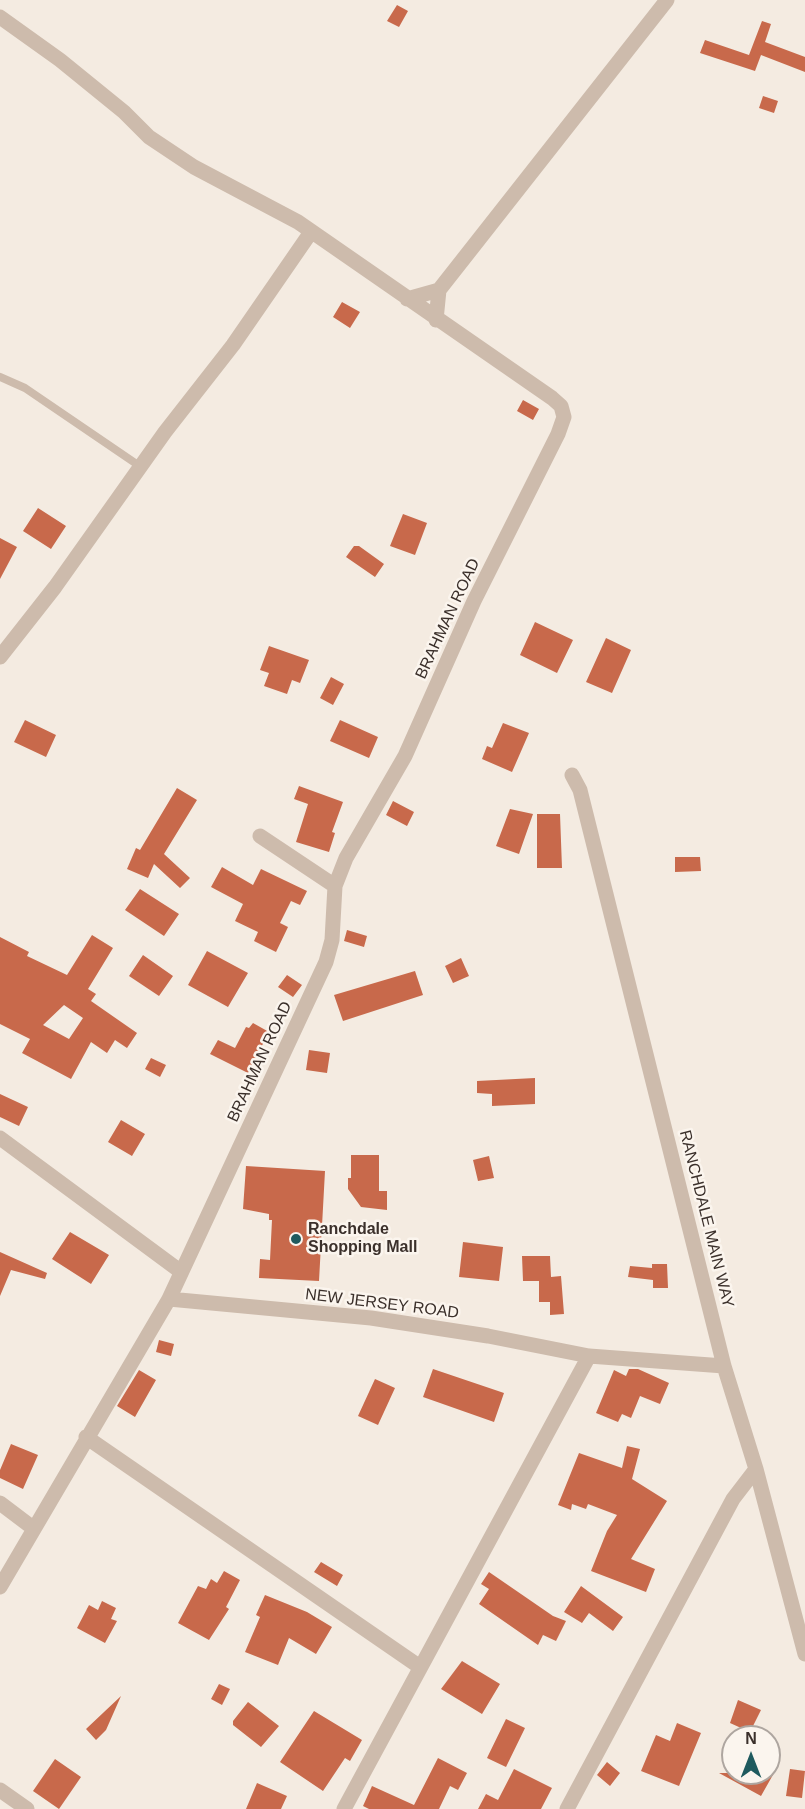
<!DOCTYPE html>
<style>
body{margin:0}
#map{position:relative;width:805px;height:1809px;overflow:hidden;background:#f4ebe1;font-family:Arial,sans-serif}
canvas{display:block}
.north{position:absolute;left:721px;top:1725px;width:60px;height:60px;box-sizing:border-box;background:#fbf5ee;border:2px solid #aea6a0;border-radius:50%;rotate:0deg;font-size:16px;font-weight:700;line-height:24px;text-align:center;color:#3b302b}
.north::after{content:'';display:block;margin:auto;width:21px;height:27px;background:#1f5a5e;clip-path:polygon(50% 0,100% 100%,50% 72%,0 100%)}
</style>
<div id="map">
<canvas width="805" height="1809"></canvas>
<div class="north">N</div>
</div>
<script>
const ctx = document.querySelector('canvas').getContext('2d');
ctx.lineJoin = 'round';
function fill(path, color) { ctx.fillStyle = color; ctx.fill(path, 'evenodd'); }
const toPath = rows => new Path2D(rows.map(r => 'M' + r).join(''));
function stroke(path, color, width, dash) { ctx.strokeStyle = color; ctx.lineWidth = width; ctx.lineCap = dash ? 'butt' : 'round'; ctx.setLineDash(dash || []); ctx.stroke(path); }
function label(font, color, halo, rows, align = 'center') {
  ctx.font = font + ' Arial,sans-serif'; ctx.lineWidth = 5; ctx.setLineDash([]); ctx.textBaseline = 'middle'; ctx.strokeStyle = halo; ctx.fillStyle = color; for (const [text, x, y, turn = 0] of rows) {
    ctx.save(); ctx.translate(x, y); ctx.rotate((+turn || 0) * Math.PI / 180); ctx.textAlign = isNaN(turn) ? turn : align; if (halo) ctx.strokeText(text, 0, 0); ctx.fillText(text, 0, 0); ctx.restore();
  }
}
const building = toPath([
 [397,5,408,11,399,27,387,21],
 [762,21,771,24,765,42,805,57,805,72,761,55,755,71,700,53,705,40,749,55],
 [763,96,778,101,774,113,759,108],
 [342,302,360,312,350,328,333,317],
 [523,400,539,409,533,420,517,411],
 [38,508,66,526,51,549,23,531],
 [403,514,427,523,415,555,390,546],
 [0,538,17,547,0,579],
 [354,546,359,546,384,564,375,577,346,557],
 [535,622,573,640,557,673,520,655],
 [606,638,631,650,612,693,586,682],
 [269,646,309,660,300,683,292,680,287,694,264,686,269,673,260,670],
 [331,677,344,684,333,705,320,698],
 [25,720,56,735,46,757,14,742],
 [340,720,378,737,369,758,330,741],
 [503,723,529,733,512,772,482,759,487,746,492,748],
 [299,786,343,802,332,832,335,833,329,852,296,842,308,804,294,799],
 [177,788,197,800,164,854,190,878,180,888,154,864,148,878,127,869,136,848,140,850],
 [393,801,414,812,407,826,386,815],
 [510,809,533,814,519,854,496,846],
 [537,814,560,814,562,868,537,868],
 [675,857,700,857,701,871,675,872],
 [222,867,253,885,261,869,307,891,300,905,291,901,280,923,288,927,276,952,254,941,258,932,235,921,243,904,211,887],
 [140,889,179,914,164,936,125,910],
 [347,930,367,936,364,947,344,941],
 [92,935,113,948,88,989,96,994,91,1001,137,1033,127,1048,115,1040,107,1053,91,1042,71,1079,22,1053,30,1039,0,1024,0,937,29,952,27,956,67,975],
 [64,1005,83,1018,69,1039,43,1025],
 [207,951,248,973,228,1007,188,985],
 [143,955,173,976,159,996,129,976],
 [461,958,469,976,453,983,445,966],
 [415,971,423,995,343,1021,334,995],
 [287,975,302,985,293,997,278,987],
 [253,1023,269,1032,248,1073,210,1054,218,1040,235,1048,246,1027,249,1028],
 [309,1050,330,1053,327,1073,306,1070],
 [151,1058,166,1065,160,1077,145,1069],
 [535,1078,535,1104,492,1106,492,1094,477,1093,477,1081],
 [0,1094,28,1107,19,1126,0,1117],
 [121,1120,145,1134,132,1156,108,1142],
 [351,1155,379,1155,379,1191,387,1191,387,1210,361,1207,348,1189,348,1178,351,1178],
 [489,1156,494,1178,478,1181,473,1160],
 [246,1166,325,1171,319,1281,259,1278,260,1259,270,1260,272,1220,269,1220,269,1214,243,1209],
 [70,1232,109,1255,91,1284,52,1259],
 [463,1242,503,1247,499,1281,459,1277],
 [0,1252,47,1273,45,1279,11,1270,0,1296],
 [522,1256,550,1256,551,1277,561,1276,564,1314,550,1315,550,1302,539,1302,539,1281,523,1281],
 [652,1264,667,1264,668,1288,653,1288,653,1280,628,1277,630,1266,652,1268],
 [159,1340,174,1344,171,1356,156,1352],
 [433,1369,504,1393,494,1422,423,1397],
 [629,1369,638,1369,669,1383,660,1404,640,1396,631,1418,622,1414,618,1422,596,1413,614,1370,626,1376],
 [139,1370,156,1380,135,1417,117,1406],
 [375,1379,395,1388,378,1425,358,1416],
 [11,1444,38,1455,23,1489,0,1478,0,1470],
 [627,1446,640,1449,632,1479,667,1501,631,1559,655,1569,646,1592,591,1571,607,1531,617,1515,588,1504,586,1509,572,1504,571,1510,558,1505,579,1453,622,1468],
 [321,1562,343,1575,337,1586,314,1572],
 [224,1571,240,1580,226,1607,229,1609,209,1640,178,1623,198,1586,206,1589,211,1579,217,1583],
 [489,1572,553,1616,566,1621,556,1641,543,1635,538,1645,479,1604,489,1589,481,1584],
 [581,1586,623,1617,613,1631,589,1613,582,1623,564,1612],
 [265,1595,307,1612,332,1627,316,1654,289,1638,278,1665,245,1652,260,1617,256,1615],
 [102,1601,116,1608,111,1619,117,1621,105,1643,77,1628,89,1605,98,1610],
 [462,1661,500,1684,482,1714,441,1689],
 [219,1684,230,1689,222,1705,211,1699],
 [121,1696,106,1730,96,1740,86,1729],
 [738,1700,761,1710,750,1732,730,1723],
 [248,1702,279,1726,261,1747,233,1725,233,1721],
 [314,1711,362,1740,350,1761,345,1758,323,1791,280,1762],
 [506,1719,525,1728,506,1767,487,1758],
 [677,1723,701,1733,679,1786,641,1771,656,1735,670,1741],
 [438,1758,467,1773,458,1790,450,1786,439,1809,369,1809,363,1806,372,1786,414,1805],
 [55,1759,81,1777,59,1809,33,1791],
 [607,1762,620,1773,610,1786,597,1775],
 [514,1769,552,1788,541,1809,478,1809,486,1794,498,1800],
 [790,1769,805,1771,802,1798,786,1796],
 [719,1773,774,1773,761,1796],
 [257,1783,287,1796,281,1809,246,1809]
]);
const service = toPath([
 [0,377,25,388,141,467]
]);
const minor = toPath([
 [0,17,60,60,124,112,149,137,194,167,298,222,552,398,561,406,564,417,558,434,474,601,405,756,346,858,335,886,332,940,326,962,169,1299,0,1587],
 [407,299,439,290],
 [436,320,439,290,667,0],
 [0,657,55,587,165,432,233,345,311,232],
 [572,775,580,790,724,1366,756,1469,805,1654],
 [260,836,335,886],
 [0,1138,180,1271],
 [169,1299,371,1318,488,1336,589,1356,724,1366],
 [86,1437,420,1667],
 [0,1503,33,1528],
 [0,1790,27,1809],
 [344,1809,589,1356],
 [567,1809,733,1499,756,1469]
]);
const markers = [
 [296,1239,6,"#1f5a5e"]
];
const streetNames = [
 ["BRAHMAN ROAD",448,619,-65],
 ["BRAHMAN ROAD",260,1062,-65],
 ["RANCHDALE MAIN WAY",706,1219,76],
 ["NEW JERSEY ROAD",382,1304,7]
];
const poiNames = [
 ["Ranchdale",308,1230],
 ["Shopping Mall",308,1248]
];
fill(building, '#c8694b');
stroke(service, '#cdbbac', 8);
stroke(minor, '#cdbbac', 15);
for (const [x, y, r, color] of markers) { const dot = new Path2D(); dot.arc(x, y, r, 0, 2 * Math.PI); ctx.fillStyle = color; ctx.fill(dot); stroke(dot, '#fbf5ee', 2); }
label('16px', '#3b302b', '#fbf5ee', streetNames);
label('bold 16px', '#3b302b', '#fbf5ee', poiNames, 'left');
</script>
